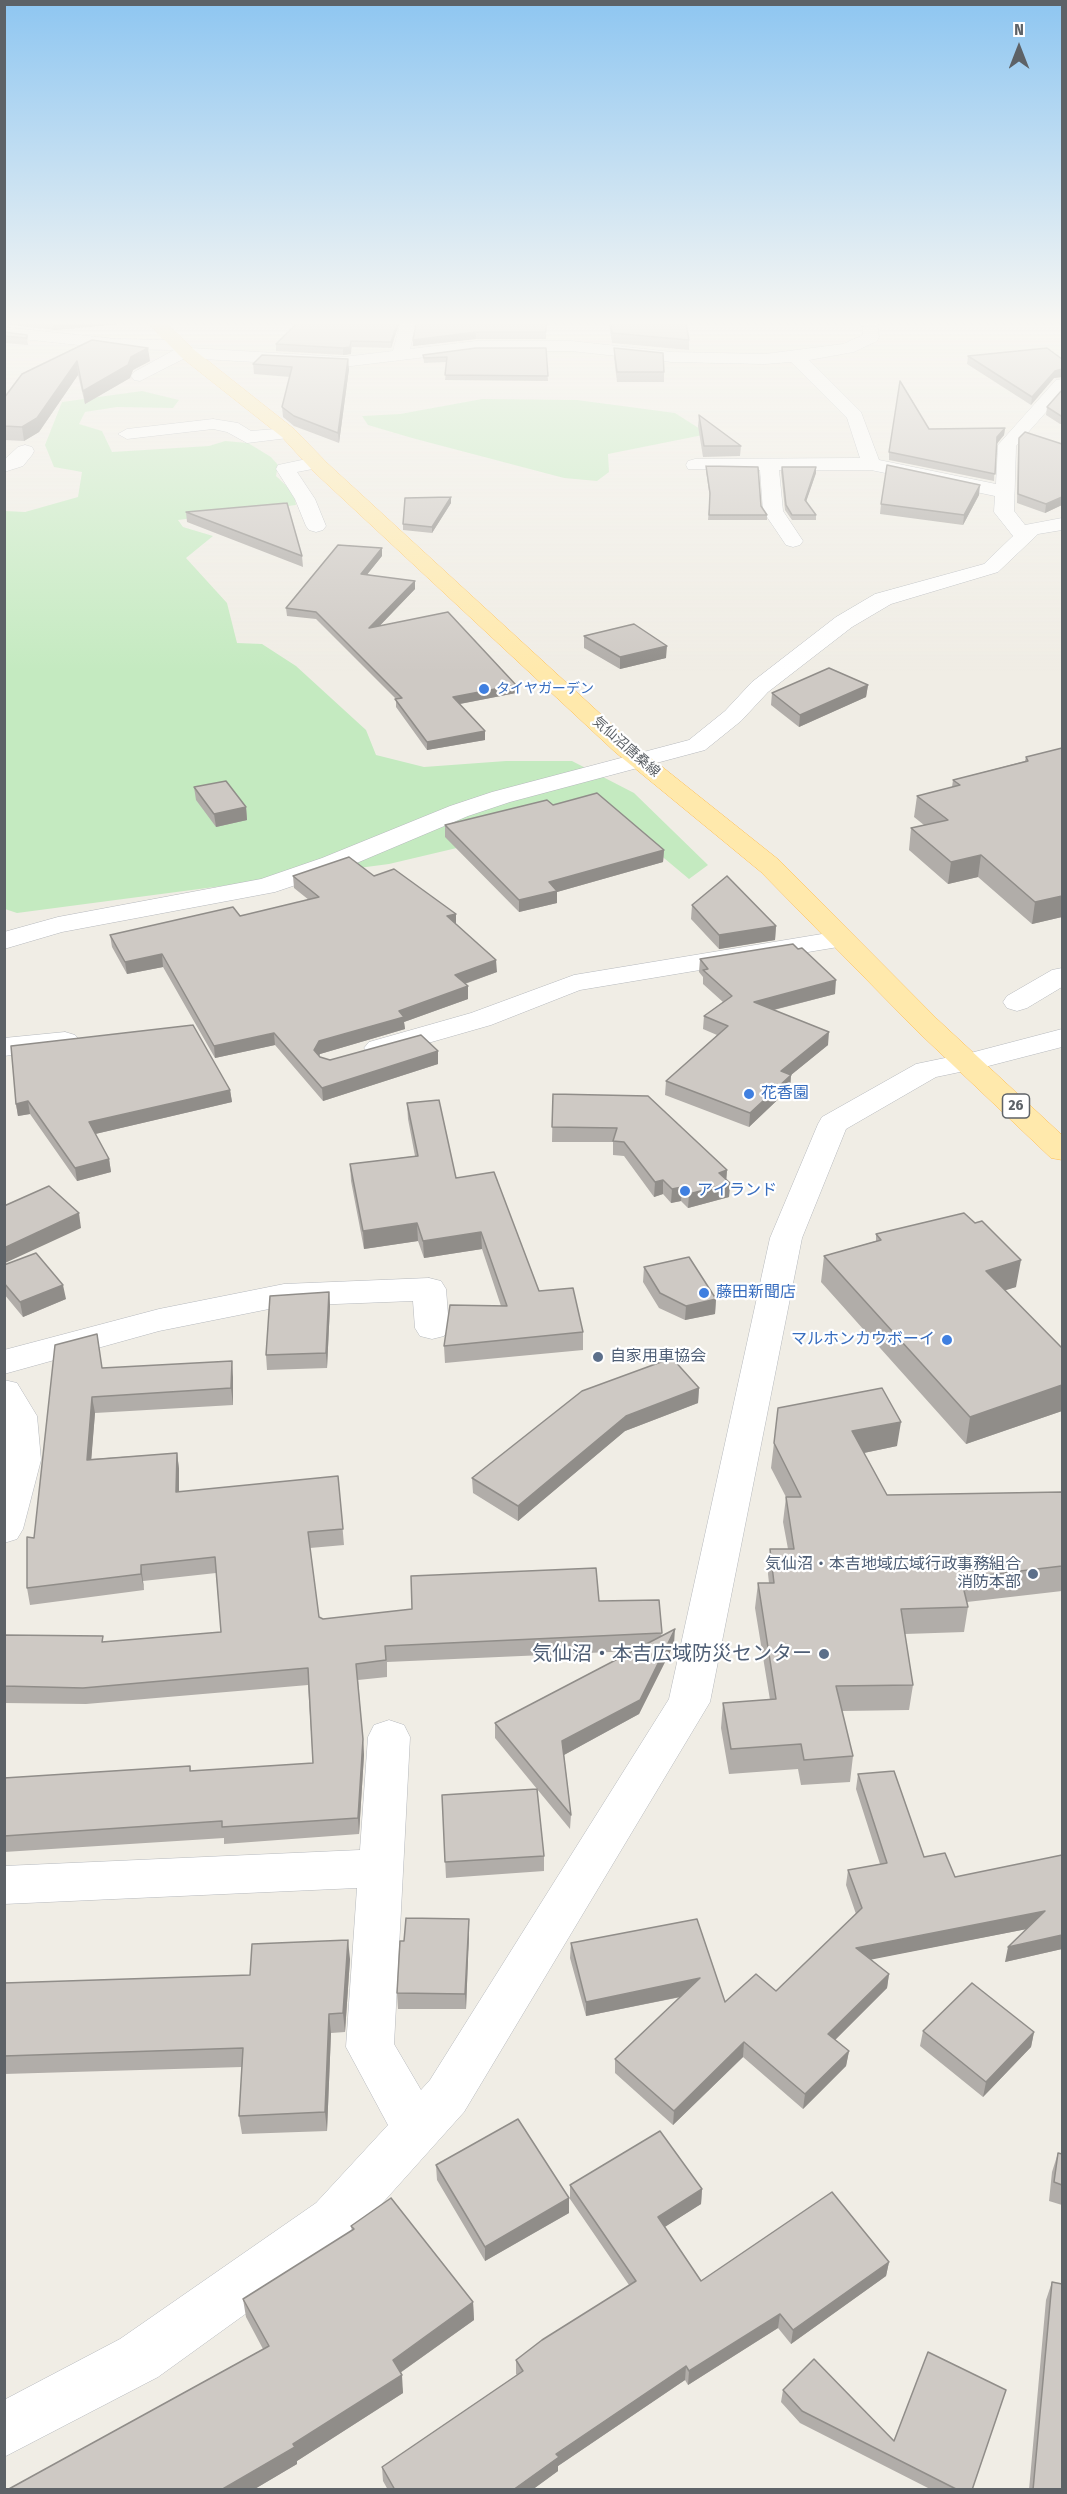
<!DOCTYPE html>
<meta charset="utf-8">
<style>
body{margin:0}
#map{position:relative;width:1067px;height:2494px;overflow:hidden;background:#f0ede5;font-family:"Fira Sans Condensed",sans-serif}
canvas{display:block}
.frame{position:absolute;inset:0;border:6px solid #5d6267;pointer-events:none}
.north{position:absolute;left:989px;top:18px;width:60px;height:60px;-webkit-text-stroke:4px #fff;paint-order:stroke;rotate:0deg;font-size:16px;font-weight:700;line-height:24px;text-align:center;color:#5d6267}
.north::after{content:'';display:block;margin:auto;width:21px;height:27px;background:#5d6267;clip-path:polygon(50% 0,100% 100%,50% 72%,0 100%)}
</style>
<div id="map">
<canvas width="1067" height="2494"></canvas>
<div class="frame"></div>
<div class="north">N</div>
</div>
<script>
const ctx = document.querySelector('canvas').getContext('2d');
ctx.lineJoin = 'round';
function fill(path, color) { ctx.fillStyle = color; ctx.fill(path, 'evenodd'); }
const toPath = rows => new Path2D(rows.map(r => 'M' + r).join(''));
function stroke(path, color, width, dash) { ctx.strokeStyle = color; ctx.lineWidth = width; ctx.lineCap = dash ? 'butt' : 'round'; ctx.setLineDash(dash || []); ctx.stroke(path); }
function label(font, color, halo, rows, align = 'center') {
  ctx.font = font + ' "Fira Sans Condensed","Noto Sans JP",sans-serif'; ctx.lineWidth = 4.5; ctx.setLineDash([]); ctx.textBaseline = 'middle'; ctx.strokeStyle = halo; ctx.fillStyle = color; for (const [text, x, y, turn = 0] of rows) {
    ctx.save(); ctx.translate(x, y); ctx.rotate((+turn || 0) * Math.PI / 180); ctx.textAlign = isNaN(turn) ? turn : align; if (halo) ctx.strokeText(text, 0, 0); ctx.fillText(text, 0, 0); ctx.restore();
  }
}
const green = toPath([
 [142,391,179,400,173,408,117,407,85,412,79,424,102,431,112,452,209,446,225,441,248,443,271,457,278,465,276,476,294,493,296,505,178,520,183,527,213,536,186,558,227,603,237,643,262,644,296,666,366,730,376,755,424,767,506,761,572,761,634,793,708,865,689,879,609,812,389,864,17,913,5,909,5,511,25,512,78,497,82,472,54,467,45,445,62,402],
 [482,399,577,400,675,413,708,434,608,454,609,472,597,481,564,478,412,438,368,425,362,416,400,414]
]);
const minor = toPath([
 [400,324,416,324,410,349,476,341,571,341,672,352,765,354,843,344,863,335,862,324,878,324,879,337,877,341,854,352,809,360,861,412,879,460,996,484,998,445,1056,380,1062,379,1062,394,1016,446,1014,511,1025,525,1062,518,1062,530,1038,534,998,572,891,604,852,627,768,692,741,721,705,750,510,802,468,816,340,870,275,892,62,932,4,949,4,932,58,917,261,879,322,858,450,806,492,792,689,740,725,711,752,682,836,617,875,594,984,564,1013,536,994,512,995,496,871,470,779,470,783,511,803,541,800,545,793,547,786,545,763,511,760,470,688,469,686,465,688,461,695,459,860,458,847,418,791,362,765,364,672,362,571,351,476,351,343,367,185,358,140,381,134,380,131,376,134,372,174,350,116,349,4,337,4,327,116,339,178,340,191,348,343,357,393,351,400,324],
 [213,419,238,423,251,431,288,428,297,433,288,438,247,443,227,432,213,429,127,439,118,434,127,429,213,419],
 [25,445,32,447,34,451,32,455,23,466,4,472,4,460,18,447,25,445],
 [316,457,325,463,323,467,297,472,315,499,326,526,323,530,316,532,309,530,306,526,295,499,276,469,278,465,316,457],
 [840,931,850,933,854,939,850,945,580,990,491,1025,379,1057,369,1054,364,1048,369,1042,471,1013,574,975,840,931],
 [65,1032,75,1035,80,1041,75,1047,4,1056,4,1038,65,1032],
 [969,1053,979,1056,984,1062,979,1068,936,1077,846,1129,802,1238,710,1702,464,2112,352,2237,158,2377,4,2457,4,2400,120,2339,316,2203,388,2125,346,2047,357,1888,4,1904,4,1866,360,1850,368,1737,374,1725,389,1720,404,1725,410,1737,394,2044,421,2090,430,2080,669,1699,770,1238,818,1124,822,1117,916,1064,969,1053],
 [429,1278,441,1281,446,1289,449,1328,444,1336,432,1339,420,1336,415,1328,413,1301,284,1306,159,1331,4,1374,4,1350,159,1309,284,1284,429,1278],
 [4,1380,17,1383,37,1416,41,1460,23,1529,17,1539,4,1543,4,1380]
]);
const tertiary = toPath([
 [1062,968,1062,987,1027,1008,1017,1011,1007,1008,1003,1002,1007,996,1052,970,1062,968],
 [1062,1029,1062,1047,969,1071,959,1068,954,1062,959,1056,1062,1029]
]);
const primary = toPath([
 [149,324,167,324,193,349,294,429,327,463,631,742,779,860,937,1019,1062,1135,1062,1160,1051,1158,917,1031,761,872,615,752,313,471,282,437,181,357,149,324]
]);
const wall = toPath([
 [4,324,120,324,54,330],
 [296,324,399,324,391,348,352,347,351,354,343,355,276,351,276,344],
 [546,324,546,339,476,339,413,346,413,340],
 [609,324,686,324,689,340,689,350,612,343],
 [4,332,27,335,28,345,4,343],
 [92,340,150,361,133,370,130,378,85,404,78,375,39,432,24,441,4,440,4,398],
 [546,348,548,381,445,380,447,362,424,363,423,355],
 [614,348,664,372,664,382,617,382,614,358],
 [968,356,1062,359,1062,378,1062,377,1054,378,1031,405,967,364],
 [253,364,349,369,339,443,294,426,283,417,282,407,290,377,254,374],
 [1062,390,1062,424,1060,424,1046,415,1047,407],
 [699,415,741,446,740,456,703,457,698,426],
 [1005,428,1004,435,996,444,994,481,889,460,889,452,929,429],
 [1019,438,1062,444,1062,505,1045,513,1017,503,1018,447],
 [706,466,761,506,767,515,767,520,708,520,710,498,706,471],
 [782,467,816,467,816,473,806,501,816,515,816,520,792,520,785,510,781,472],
 [979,495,963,525,880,514,881,504],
 [451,497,451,503,432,533,403,530,403,524],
 [186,512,302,556,303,567,187,522],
 [382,556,367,574,415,589,379,626,516,685,516,693,460,704,485,740,427,750,396,707,396,699,316,619,287,616,286,608],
 [584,636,666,658,620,669,584,648],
 [868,685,866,697,799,727,771,705,772,693],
 [1062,748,1062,917,1032,924,978,877,948,884,909,850,911,828,924,825,914,817,917,796,952,787,953,780,1025,761,1026,757],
 [194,787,246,807,247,820,216,827,196,800],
 [553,805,664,850,663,862,557,892,557,903,519,912,445,837,445,825],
 [293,876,374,876,456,914,456,924,497,972,465,984,468,999,404,1022,405,1029,320,1054,319,1055,320,1057,330,1060,438,1051,438,1064,323,1101,275,1045,215,1058,163,967,127,974,112,947,110,935,240,916,309,900,294,888],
 [692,905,776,926,775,940,719,949,691,919],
 [700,959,835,994,774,1010,828,1045,791,1075,790,1088,749,1127,665,1095,666,1081,717,1035,703,1029,704,1016,723,1002,703,984,703,977,699,972],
 [11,1046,230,1090,232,1102,95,1134,109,1159,111,1172,77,1181,30,1114,18,1116,16,1104],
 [553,1094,727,1170,726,1180,730,1183,729,1197,688,1208,681,1201,671,1203,663,1194,654,1197,624,1156,613,1155,613,1142,552,1142],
 [407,1103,456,1178,539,1291,583,1332,583,1350,445,1363,444,1346,501,1306,482,1249,424,1258,418,1241,364,1249,351,1181,350,1164,415,1156,408,1119],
 [876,1234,1016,1287,1004,1290,1062,1348,1062,1411,966,1444,821,1282,824,1256,876,1241],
 [4,1265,66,1299,23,1317,4,1294],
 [644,1267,716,1299,715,1314,685,1320,659,1308,643,1282],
 [329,1292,330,1306,327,1368,267,1370,266,1355],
 [102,1368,233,1377,233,1405,95,1413,91,1459,177,1453,179,1469,179,1492,338,1476,344,1545,310,1548,319,1617,323,1619,599,1601,662,1633,661,1636,674,1644,639,1714,564,1755,571,1815,570,1829,537,1789,544,1856,544,1871,446,1878,442,1795,537,1789,495,1738,495,1723,633,1651,387,1662,387,1677,358,1680,364,1755,359,1834,224,1844,224,1838,4,1852,4,1778,190,1766,191,1771,313,1763,308,1685,86,1704,4,1703,4,1635,104,1642,221,1632,216,1573,143,1581,144,1590,30,1605,27,1588,34,1538],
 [699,1388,698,1403,625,1431,518,1521,473,1493,472,1478],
 [774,1443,897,1446,864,1453,887,1495,1062,1492,1062,1591,967,1602,968,1607,964,1632,905,1634,913,1685,909,1710,842,1711,853,1756,850,1782,801,1785,798,1769,729,1774,721,1728,723,1703,770,1700,755,1608,758,1583,769,1583,768,1574,770,1549,788,1549,783,1522,786,1497,771,1468],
 [858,1774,924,1857,955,1877,1062,1855,1062,1949,1005,1962,1027,1929,871,1959,889,1974,887,1988,835,2040,849,2051,846,2066,803,2109,743,2057,673,2125,615,2073,615,2059,681,1997,586,2016,570,1958,571,1943,725,2002,776,1991,856,1914,846,1885,848,1870,880,1864,856,1789],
 [469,1919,469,1934,466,2009,398,2009,397,1993,404,1941],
 [350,1959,345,2032,331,2033,327,2131,242,2134,239,2116,242,2067,4,2074,4,1983,250,1975],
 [923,2031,1034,2032,1031,2047,983,2097,920,2046],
 [1058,2153,1062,2154,1062,2205,1049,2201,1052,2172],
 [436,2165,569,2198,569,2213,485,2261,437,2180],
 [570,2185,702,2189,701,2204,664,2227,701,2281,889,2262,886,2276,791,2344,778,2328,688,2385,685,2380,558,2466,558,2471,532,2490,388,2490,383,2481,382,2467,517,2375,516,2374,516,2360,629,2285,570,2199],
 [351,2226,473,2302,474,2320,400,2373,403,2393,297,2461,297,2464,253,2490,7,2490,263,2349,246,2317,243,2299,352,2231],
 [1052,2282,1062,2490,1029,2490,1046,2300],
 [783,2390,894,2441,1006,2390,972,2490,932,2490,800,2423,781,2402]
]);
const shadedWall = toPath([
 [53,324,120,324,54,330],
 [397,324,399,324,391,348,391,342],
 [476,332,476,339,413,346,413,340],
 [351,341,351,354,343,355,343,348],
 [148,348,150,361,133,370,130,378,85,404,83,391,131,357],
 [348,359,349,369,339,443,338,433],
 [77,361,78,375,39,432,24,441,22,427],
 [1062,369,1062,377,1054,378,1031,405,1032,397,1055,371],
 [1005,428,1004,435,996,445,997,437],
 [816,467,816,473,805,505,805,500],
 [980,485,979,495,963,525,964,515],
 [451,497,451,503,432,533,432,527],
 [1062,497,1062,505,1045,513,1046,504],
 [382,548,382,556,362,581,361,574],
 [415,581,415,589,370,636,369,628],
 [667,646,666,658,620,669,620,657],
 [516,685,516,693,454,705,453,697],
 [868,685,866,697,799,727,800,715],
 [485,731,485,740,427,750,427,742],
 [246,807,247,820,216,827,214,814],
 [664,850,663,862,557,892,557,903,519,912,519,900,549,882],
 [981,855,978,877,948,884,951,862],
 [1062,896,1062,917,1032,924,1035,902],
 [456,914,456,926,447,916],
 [776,926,775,940,719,949,719,935],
 [162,954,163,967,127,974,125,962],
 [496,960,497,972,455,987,455,975],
 [836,980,835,994,753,1015,754,1002],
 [468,986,468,999,404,1022,405,1029,320,1054,315,1062,314,1050,319,1041],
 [829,1032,828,1045,791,1075,790,1088,749,1127,750,1113,781,1071],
 [274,1033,275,1045,215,1058,214,1046],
 [438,1051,438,1064,323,1101,322,1088],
 [230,1090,232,1102,91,1135,89,1122],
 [28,1101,30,1114,18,1116,16,1104],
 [109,1159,111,1172,77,1181,75,1168],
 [727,1170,726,1184,730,1183,729,1197,688,1208,689,1194,719,1173],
 [663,1180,663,1194,654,1197,655,1182],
 [682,1187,681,1201,671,1203,672,1189],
 [79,1213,81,1228,5,1263,4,1248],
 [417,1223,418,1241,364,1249,363,1231],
 [481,1232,482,1249,424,1258,423,1241],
 [1021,1260,1016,1287,981,1298,986,1271],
 [63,1285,66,1299,23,1317,20,1302],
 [329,1292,330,1306,327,1368,326,1353],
 [716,1299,715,1314,685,1320,686,1306],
 [232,1361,233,1377,233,1405,231,1388],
 [1062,1385,1062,1411,966,1444,970,1417],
 [699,1388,698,1403,625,1431,518,1521,518,1506,626,1416],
 [92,1397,95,1413,90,1476,87,1460],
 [901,1422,897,1446,849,1456,852,1431],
 [177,1453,179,1469,179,1508,176,1492],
 [141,1565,143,1581,144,1590,141,1574],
 [675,1629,674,1644,639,1714,562,1756,562,1741],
 [363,1739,364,1755,359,1834,358,1818],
 [1045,1911,1042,1926,854,1963,856,1948],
 [469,1919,469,1934,466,2009,465,1994],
 [1062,1935,1062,1949,1005,1962,1008,1947],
 [348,1940,350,1959,345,2032,343,2013],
 [889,1974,887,1988,826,2049,828,2034],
 [700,1978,699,1993,586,2016,586,2002],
 [329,2014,331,2033,327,2131,325,2112],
 [1034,2032,1031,2047,983,2097,986,2082],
 [744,2042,743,2057,673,2125,674,2111],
 [849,2051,846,2066,803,2109,805,2094],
 [702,2189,701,2204,657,2232,658,2217],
 [569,2198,569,2213,485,2261,485,2247],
 [889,2262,886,2276,791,2344,793,2330],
 [473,2302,474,2320,394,2377,393,2360],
 [780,2314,778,2328,688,2385,689,2371],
 [686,2366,685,2380,558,2466,558,2471,532,2490,513,2490,556,2454],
 [402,2375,403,2393,297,2461,297,2464,253,2490,221,2490]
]);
const building = toPath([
 [296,324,397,324,391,342,351,341,350,347,343,348,276,344,296,324],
 [416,324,546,324,546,332,476,332,413,340,416,324],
 [611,324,686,324,689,340,612,333,611,324],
 [4,332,27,335,27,338,4,336,4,332],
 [92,340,148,348,131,357,128,365,83,391,77,361,37,418,22,427,4,426,4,398,22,374,92,340],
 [476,348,546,348,548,376,445,375,447,357,424,358,423,355,476,348],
 [614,348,663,353,664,372,617,372,614,348],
 [1047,348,1062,359,1062,369,1055,371,1032,397,968,356,1047,348],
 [262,355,348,359,338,433,294,416,282,407,292,367,253,364,262,355],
 [900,381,929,429,1005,428,997,437,995,474,889,452,900,381],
 [1062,390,1062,416,1061,416,1047,407,1062,390],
 [699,415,741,446,704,446,699,415],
 [1025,432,1062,444,1062,497,1046,504,1018,494,1019,438,1025,432],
 [887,465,980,485,964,515,881,504,887,465],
 [706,466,758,467,761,506,767,515,709,515,710,493,706,466],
 [782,467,816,467,805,500,816,515,792,515,786,505,782,467],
 [451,497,432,527,403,524,405,498,451,497],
 [287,503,302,556,186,512,287,503],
 [338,545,382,548,361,574,415,581,369,628,448,612,516,685,453,697,485,731,427,742,395,699,402,698,316,612,286,608,338,545],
 [634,624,667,646,620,657,584,636,634,624],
 [829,668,868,685,800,715,772,693,829,668],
 [1062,748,1062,896,1035,902,981,855,951,862,911,828,948,820,917,796,960,785,953,780,1028,761,1026,757,1062,748],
 [226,781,246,807,214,814,194,787,226,781],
 [597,793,664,850,549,882,557,891,519,900,445,825,547,800,553,805,597,793],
 [349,857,374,876,394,869,456,914,447,916,496,960,455,975,468,986,399,1011,404,1017,319,1041,314,1050,320,1057,330,1060,421,1035,438,1051,322,1088,274,1033,214,1046,162,954,125,962,110,935,233,907,240,916,319,897,293,876,349,857],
 [727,876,776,926,719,935,692,905,727,876],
 [793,944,798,949,802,948,836,980,754,1002,829,1032,781,1071,791,1075,750,1113,666,1081,728,1026,704,1016,732,996,703,970,708,969,700,959,793,944],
 [193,1025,230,1090,89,1122,109,1159,75,1168,28,1101,16,1104,11,1046,193,1025],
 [553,1094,648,1096,727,1170,719,1173,730,1183,689,1194,682,1187,672,1189,663,1180,655,1182,624,1142,613,1141,617,1128,552,1127,553,1094],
 [439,1100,456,1178,494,1172,539,1291,573,1288,583,1332,444,1346,450,1305,507,1306,481,1232,423,1241,417,1223,363,1231,350,1164,418,1156,407,1103,439,1100],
 [49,1186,79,1213,4,1248,4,1206,49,1186],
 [964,1213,975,1223,982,1221,1021,1260,986,1271,1062,1348,1062,1385,970,1417,824,1256,881,1240,876,1234,964,1213],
 [36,1253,63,1285,20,1302,4,1283,4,1265,36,1253],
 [689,1257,716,1299,686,1306,660,1293,644,1267,689,1257],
 [329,1292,326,1353,266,1355,270,1296,329,1292],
 [97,1334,102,1368,232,1361,231,1388,92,1397,87,1460,177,1453,176,1492,338,1476,343,1529,308,1532,319,1617,323,1619,412,1609,411,1576,596,1568,599,1601,659,1600,662,1633,385,1646,386,1660,356,1664,363,1739,358,1818,222,1827,222,1821,4,1836,4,1778,190,1766,190,1771,313,1763,308,1668,83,1688,4,1686,4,1635,103,1636,102,1642,221,1632,215,1557,141,1565,141,1574,27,1588,27,1537,34,1538,55,1345,97,1334],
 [672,1358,699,1388,626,1416,518,1506,472,1478,582,1391,672,1358],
 [882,1388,901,1422,852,1431,887,1495,1062,1492,1062,1566,961,1578,968,1607,901,1609,913,1685,836,1686,853,1756,804,1760,801,1744,731,1749,723,1703,776,1699,758,1583,774,1583,770,1549,794,1549,786,1497,801,1497,774,1443,778,1408,882,1388],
 [675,1629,640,1700,562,1741,571,1815,495,1723,675,1629],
 [894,1771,924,1857,945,1853,955,1877,1062,1855,1062,1935,1008,1947,1045,1911,856,1948,889,1974,828,2034,849,2051,805,2094,744,2042,674,2111,615,2059,700,1978,586,2002,571,1943,697,1919,725,2002,756,1974,776,1991,862,1908,848,1870,887,1863,858,1774,894,1771],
 [537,1789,544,1856,445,1862,442,1795,537,1789],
 [406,1918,469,1919,465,1994,397,1993,400,1941,404,1941,406,1918],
 [348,1940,343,2013,329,2014,325,2112,239,2116,243,2048,4,2056,4,1983,250,1975,252,1944,348,1940],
 [972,1983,1034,2032,986,2082,923,2031,972,1983],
 [518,2119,569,2198,485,2247,436,2165,518,2119],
 [660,2131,702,2189,658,2217,701,2281,832,2192,889,2262,793,2330,780,2314,689,2371,686,2366,556,2454,559,2457,513,2490,395,2490,382,2467,523,2371,516,2360,542,2340,636,2281,570,2185,660,2131],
 [1058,2153,1062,2154,1062,2185,1054,2182,1058,2153],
 [391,2198,473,2302,393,2360,402,2375,293,2444,295,2447,221,2490,7,2490,269,2346,243,2299,354,2229,351,2226,391,2198],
 [1052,2282,1062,2284,1062,2490,1033,2490,1052,2282],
 [928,2352,1006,2390,972,2490,958,2490,802,2411,783,2390,814,2359,894,2441,928,2352]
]);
const markers = [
 [484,689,6,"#3f7fe0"],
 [749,1094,6,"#3f7fe0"],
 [685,1191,6,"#3f7fe0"],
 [704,1293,6,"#3f7fe0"],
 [947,1340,6,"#3f7fe0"],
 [598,1357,6,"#5c6f8a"],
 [1033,1574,6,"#5c6f8a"],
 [824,1654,6,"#5c6f8a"]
];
const farShopnames = [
 ["タイヤガーデン",496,689]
];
const farStreetnames = [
 ["気仙沼唐桑線",626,747,41]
];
const shields = [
 [1016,1106,27]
];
const shieldNames = [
 ["26",1016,1106]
];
const shopNames = [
 ["花香園",761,1094],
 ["アイランド",697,1191],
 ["藤田新聞店",716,1293],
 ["マルホンカウボーイ",935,1340,"right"]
];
const serviceNames = [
 ["自家用車協会",610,1357],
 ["気仙沼・本吉地域広域行政事務組合",1021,1565,"right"],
 ["消防本部",1021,1583,"right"]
];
const nearServicenames = [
 ["気仙沼・本吉広域防災センター",812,1654]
];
fill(green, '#c4eac0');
stroke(minor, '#b6b9bd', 1);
stroke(tertiary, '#b6b9bd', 1);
stroke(primary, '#febc51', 1);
fill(minor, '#fff');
fill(tertiary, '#fff');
fill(primary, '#ffe9ac');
fill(wall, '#b1ada9');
fill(shadedWall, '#908d89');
fill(building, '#cec9c4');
stroke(building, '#908d89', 1.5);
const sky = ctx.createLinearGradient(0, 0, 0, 673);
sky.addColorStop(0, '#8ec6f1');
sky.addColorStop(0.48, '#f8f7f3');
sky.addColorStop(1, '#f8f7f300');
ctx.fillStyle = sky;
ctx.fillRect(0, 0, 1067, 673);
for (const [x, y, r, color] of markers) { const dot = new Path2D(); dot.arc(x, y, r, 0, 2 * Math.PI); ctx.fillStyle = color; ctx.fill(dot); stroke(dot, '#fff', 2); }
label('14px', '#366cbe', '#fff', farShopnames, 'left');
label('14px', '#5d6267', '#fff', farStreetnames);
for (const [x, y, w] of shields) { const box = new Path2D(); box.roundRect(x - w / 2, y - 12, w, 24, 4.5); ctx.fillStyle = '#fff'; ctx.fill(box); stroke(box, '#5d6267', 1.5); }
label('bold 15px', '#5d6267', null, shieldNames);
label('16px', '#366cbe', '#fff', shopNames, 'left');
label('16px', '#4e5e75', '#fff', serviceNames, 'left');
label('20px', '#4e5e75', '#fff', nearServicenames, 'right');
</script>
